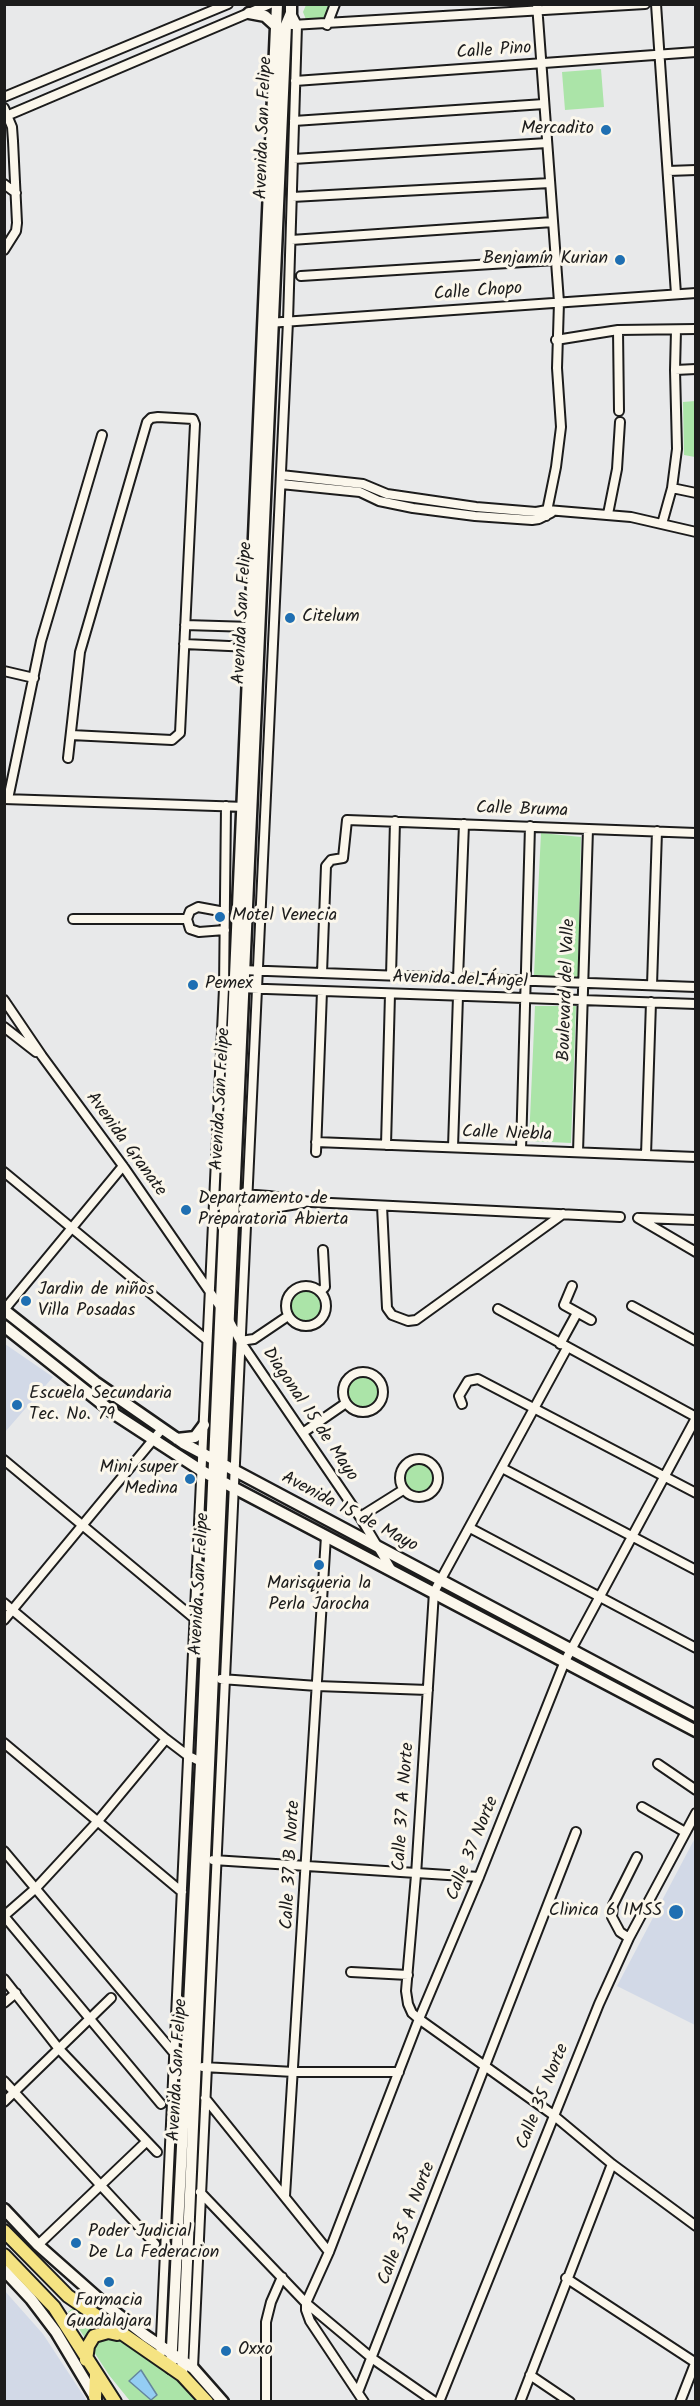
<!DOCTYPE html>
<meta charset="utf-8">
<style>
body{margin:0}
#map{position:relative;width:700px;height:2406px;overflow:hidden;background:#e8e9ea;font-family:Kalam,sans-serif}
canvas{display:block}
.frame{position:absolute;inset:0;border:6px solid #1c1c1c;pointer-events:none}
</style>
<div id="map">
<canvas width="700" height="2406"></canvas>
<div class="frame"></div>
</div>
<script>
const ctx = document.querySelector('canvas').getContext('2d');
ctx.lineJoin = 'round';
function fill(path, color) { ctx.fillStyle = color; ctx.fill(path, 'evenodd'); }
const toPath = rows => new Path2D(rows.map(r => 'M' + r).join(''));
function stroke(path, color, width, dash) { ctx.strokeStyle = color; ctx.lineWidth = width; ctx.lineCap = dash ? 'butt' : 'round'; ctx.setLineDash(dash || []); ctx.stroke(path); }
function label(font, color, halo, rows, align = 'center') {
  ctx.font = font + ' Kalam,sans-serif'; ctx.lineWidth = 6; ctx.setLineDash([]); ctx.textBaseline = 'middle'; ctx.strokeStyle = halo; ctx.fillStyle = color; for (const [text, x, y, turn = 0] of rows) {
    ctx.save(); ctx.translate(x, y); ctx.rotate((+turn || 0) * Math.PI / 180); ctx.textAlign = isNaN(turn) ? turn : align; if (halo) ctx.strokeText(text, 0, 0); ctx.fillText(text, 0, 0); ctx.restore();
  }
}
const built = toPath([
 [5,1344,53,1377,5,1432],
 [695,1838,695,2025,617,1986],
 [4,2290,43,2334,87,2401,5,2401]
]);
const green = toPath([
 [306,5,331,5,324,20,307,22,303,12],
 [601,69,604,107,565,110,562,72],
 [695,401,696,401,695,457,684,455,683,402],
 [541,833,581,837,578,978,534,975],
 [535,1006,576,1006,571,1143,529,1141],
 [306,1288,321,1297,322,1314,306,1324,291,1315,290,1298],
 [363,1375,378,1384,379,1401,363,1411,348,1402,348,1385],
 [419,1462,434,1470,435,1487,419,1497,404,1489,403,1472],
 [74,2307,186,2387,197,2401,130,2401,109,2375,68,2312]
]);
const water = toPath([
 [141,2370,157,2395,151,2400,129,2381,141,2370]
]);
const minor = toPath([
 [537,4,559,302,557,368,561,427,556,467,546,516],
 [656,4,676,294],
 [292,25,645,4],
 [327,25,335,4],
 [295,81,696,52],
 [4,97,228,4],
 [4,108,12,127,13,141,17,223,16,231,4,250],
 [4,117,270,4],
 [294,121,544,104],
 [293,159,547,143],
 [668,171,696,170],
 [4,184,16,193],
 [292,197,550,183],
 [291,240,553,222],
 [301,276,556,260],
 [268,323,696,293],
 [618,330,619,411],
 [556,340,618,330,696,329],
 [675,370,696,369],
 [281,475,363,484,387,494,476,507,536,512,547,510,631,517,696,532],
 [281,484,360,492,379,501,413,508,475,516,532,520,539,519,551,513],
 [672,488,696,493],
 [608,514,617,469,620,422],
 [662,524,672,488,677,449,675,370,676,330],
 [185,625,252,627],
 [184,644,251,647],
 [4,671,34,678],
 [68,758,80,652,147,422,151,418,158,417,193,419,195,424,180,733,172,740,71,735],
 [4,799,246,807],
 [8,799,41,641,102,435],
 [73,919,187,919],
 [225,930,199,932,190,929,187,919,190,911,198,907,225,912],
 [241,970,696,987],
 [322,973,326,866,331,860,343,858,347,820,696,833],
 [391,976,395,821],
 [458,978,464,824],
 [652,985,657,831],
 [238,988,696,1004],
 [4,1000,42,1056,123,1166,221,1308],
 [4,1027,36,1052],
 [316,1142,696,1157],
 [386,1145,390,994],
 [453,1147,458,996],
 [521,1150,530,826],
 [316,1152,322,991],
 [578,1152,588,829],
 [646,1155,651,1002],
 [4,1172,207,1340],
 [229,1193,269,1196,310,1202,620,1217],
 [382,1206,387,1308,392,1315,408,1321,416,1320,563,1214],
 [243,1209,268,1209,303,1203],
 [638,1218,696,1252],
 [640,1218,696,1220],
 [572,1286,564,1305,591,1320],
 '286 1306a20 20 0 1 1 40 0a20 20 0 1 1-40 0Z',
 [320,1292,325,1287,323,1250],
 [632,1306,696,1341],
 [498,1309,696,1417],
 [4,1310,123,1166],
 [229,1320,240,1341,360,1517,391,1569],
 [240,1341,254,1339,288,1316],
 [560,1344,577,1313],
 [567,1348,434,1592,416,1875,406,1991,408,2004,412,2013,419,2019,552,2114,612,2164,696,2226],
 '343 1392a20 20 0 1 1 40 0a20 20 0 1 1-40 0Z',
 [462,1404,459,1396,468,1381,478,1379,696,1493],
 [304,1432,346,1403],
 '400 1478a19 19 0 1 1 38 0a19 19 0 1 1-38 0Z',
 [4,1460,195,1619],
 [502,1468,696,1570],
 [360,1517,403,1490],
 [470,1528,696,1648],
 [4,1603,166,1739,187,1755,205,1764],
 [4,1620,162,1429],
 [221,1679,317,1686,428,1690],
 [4,1743,182,1892],
 [658,1764,696,1790],
 [642,1807,685,1832],
 [4,1851,174,2053],
 [213,1860,479,1877],
 [629,1938,620,1932,612,1917,613,1905,637,1857],
 [351,1972,408,1975],
 [4,1979,59,2049,157,2152],
 [4,2003,16,1993],
 [203,2067,294,2072,399,2072],
 [4,2081,155,2244],
 [205,2098,329,2252],
 [4,2102,111,1998],
 [161,2104,4,1916,36,1888,98,1821,166,1739],
 [200,2192,306,2303,373,2359,435,2402],
 [285,2196,326,1536],
 [38,2245,146,2142],
 [566,2278,696,2363],
 [160,2360,224,988,226,806],
 [193,2368,288,321,297,25,291,13],
 [530,2375,570,2402],
 [358,2392,576,1832],
 [266,2402,266,2322,271,2302,282,2277],
 [364,2402,310,2321,306,2310,306,2303,329,2252,419,2019,479,1877,565,1661,696,1418],
 [439,2402,599,2004,629,1938,696,1813],
 [520,2402,612,2164],
 [680,2402,696,2361]
]);
const secondary = toPath([
 [249,13,265,16,276,26],
 [4,1310,95,1382,183,1443,696,1716],
 [4,1326,116,1415,202,1471,696,1731],
 [177,1439,195,1437,204,1425],
 [4,2209,38,2245,107,2306,146,2336,193,2368,223,2402],
 [4,2270,31,2299,56,2332,96,2399],
 [171,2368,201,1763,277,4],
 [182,2375,286,25,291,13,291,4]
]);
const primary = toPath([
 [4,2231,68,2296,182,2375,207,2402],
 [4,2255,54,2307,115,2402],
 [86,2360,88,2346,94,2336,108,2332,117,2334],
 [95,2397,96,2375]
]);
const markers = [
 [606,130,6,"#1f6fb2"],
 [620,260,6,"#1f6fb2"],
 [290,618,6,"#1f6fb2"],
 [220,917,6,"#1f6fb2"],
 [193,985,6,"#1f6fb2"],
 [186,1210,6,"#1f6fb2"],
 [26,1301,6,"#1f6fb2"],
 [17,1405,6,"#1f6fb2"],
 [190,1479,6,"#1f6fb2"],
 [319,1565,6,"#1f6fb2"],
 [676,1912,8,"#1f6fb2"],
 [76,2243,6,"#1f6fb2"],
 [109,2282,6,"#1f6fb2"],
 [226,2351,6,"#1f6fb2"]
];
const streetNames = [
 ["Calle Pino",494,52,-4],
 ["Avenida San Felipe",265,128,-88],
 ["Calle Chopo",478,293,-4],
 ["Avenida San Felipe",244,613,-87],
 ["Calle Bruma",522,811,2],
 ["Avenida del Ángel",460,981,2],
 ["Boulevard del Valle",568,990,-88],
 ["Avenida San Felipe",222,1099,-87],
 ["Calle Niebla",507,1135,2],
 ["Avenida Granate",125,1145,54],
 ["Diagonal 15 de Mayo",309,1415,56],
 ["Avenida 15 de Mayo",349,1513,28],
 ["Avenida San Felipe",201,1584,-87],
 ["Calle 37 A Norte",405,1807,-86],
 ["Calle 37 Norte",474,1849,-68],
 ["Calle 37 B Norte",292,1865,-87],
 ["Avenida San Felipe",179,2070,-87],
 ["Calle 35 Norte",544,2097,-68],
 ["Calle 35 A Norte",408,2224,-69]
];
const poiNames = [
 ["Mercadito",594,130,"right"],
 ["Benjamín Kurian",608,260,"right"],
 ["Citelum",302,618],
 ["Motel Venecia",232,917],
 ["Pemex",205,985],
 ["Departamento de",198,1200],
 ["Preparatoria Abierta",198,1221],
 ["Jardin de niños",38,1291],
 ["Villa Posadas",38,1312],
 ["Escuela Secundaria",29,1395],
 ["Tec. No. 79",29,1416],
 ["Mini super",178,1469,"right"],
 ["Medina",178,1490,"right"],
 ["Marisqueria la",319,1585,"center"],
 ["Perla Jarocha",319,1606,"center"],
 ["Clinica 6 IMSS",662,1912,"right"],
 ["Poder Judicial",88,2233],
 ["De La Federacion",88,2254],
 ["Farmacia",109,2302,"center"],
 ["Guadalajara",109,2323,"center"],
 ["Oxxo",238,2351]
];
fill(built, '#d2d9e7');
fill(green, '#abe4a8');
fill(water, '#94cdf3');
stroke(water, '#64869d', 1.5);
stroke(minor, '#1c1c1c', 12);
stroke(secondary, '#1c1c1c', 15);
stroke(primary, '#1c1c1c', 16);
stroke(minor, '#fbf7ec', 8);
stroke(secondary, '#fbf7ec', 10);
stroke(primary, '#f5e382', 12);
for (const [x, y, r, color] of markers) { const dot = new Path2D(); dot.arc(x, y, r, 0, 2 * Math.PI); ctx.fillStyle = color; ctx.fill(dot); stroke(dot, '#fbf7ec', 2); }
label('18px', '#1c1c1c', '#fbf7ec', streetNames);
label('18px', '#1c1c1c', '#fbf7ec', poiNames, 'left');
</script>
